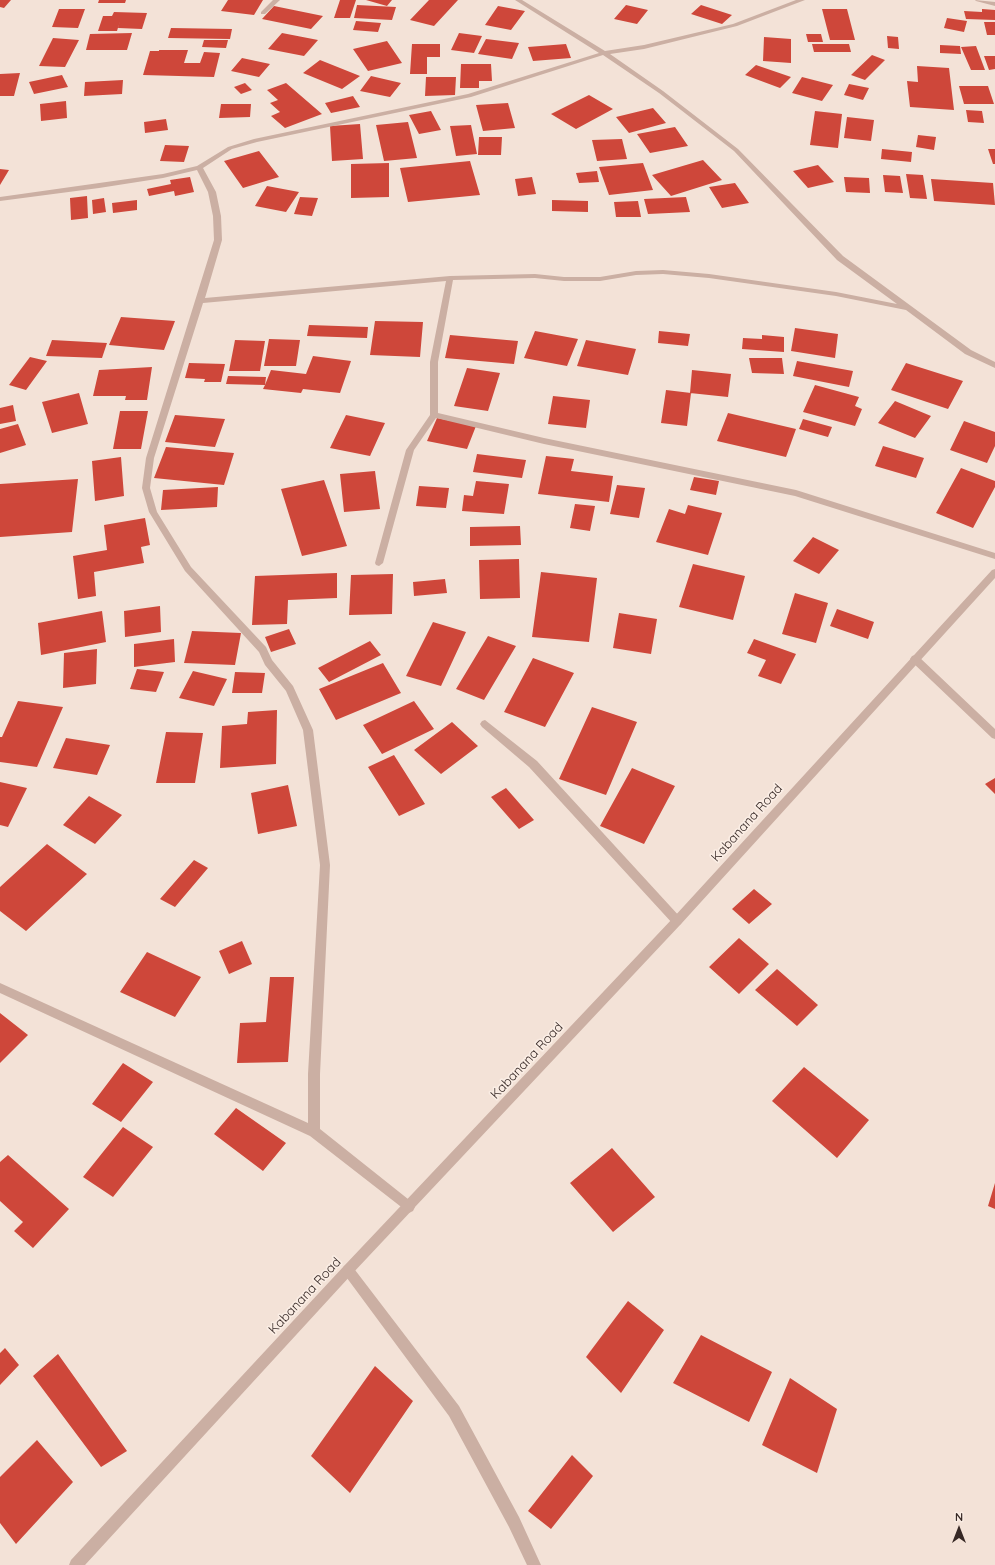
<!DOCTYPE html>
<style>
body{margin:0}
#map{position:relative;width:995px;height:1565px;overflow:hidden;background:#f3e2d7;font-family:Quicksand,sans-serif}
canvas{display:block}
.north{position:absolute;left:939px;top:1509px;width:40px;height:40px;-webkit-text-stroke:3px #faede4;paint-order:stroke;rotate:0deg;font-size:11px;font-weight:700;line-height:16px;text-align:center;color:#362825}
.north::after{content:'';display:block;margin:auto;width:14px;height:18px;background:#362825;clip-path:polygon(50% 0,100% 100%,50% 72%,0 100%)}
</style>
<div id="map">
<canvas width="995" height="1565"></canvas>
<div class="north">N</div>
</div>
<script>
const ctx = document.querySelector('canvas').getContext('2d');
ctx.lineJoin = 'round';
function fill(path, color) { ctx.fillStyle = color; ctx.fill(path, 'evenodd'); }
const toPath = rows => new Path2D(rows.map(r => 'M' + r).join(''));
function label(font, color, halo, rows, align = 'center') {
  ctx.font = font + ' Quicksand,sans-serif'; ctx.lineWidth = 3.5; ctx.setLineDash([]); ctx.textBaseline = 'middle'; ctx.strokeStyle = halo; ctx.fillStyle = color; for (const [text, x, y, turn = 0] of rows) {
    ctx.save(); ctx.translate(x, y); ctx.rotate((+turn || 0) * Math.PI / 180); ctx.textAlign = isNaN(turn) ? turn : align; if (halo) ctx.strokeText(text, 0, 0); ctx.fillText(text, 0, 0); ctx.restore();
  }
}
const building = toPath([
 [0,0,11,0,4,8,0,7],
 [99,0,126,0,125,3,98,3],
 [228,0,263,0,254,15,221,11],
 [340,0,356,0,350,18,334,18],
 [366,0,392,0,387,6],
 [429,0,458,0,434,26,410,20],
 [357,5,396,7,392,20,354,18],
 [626,5,648,10,637,24,614,19],
 [701,5,732,15,722,24,691,14],
 [274,6,323,16,311,29,262,19],
 [498,6,525,11,511,30,485,25],
 [59,9,85,9,78,28,52,27],
 [822,9,847,9,855,40,830,40],
 [982,9,995,10,995,20,966,19,964,11,982,12],
 [114,12,147,13,142,29,118,28,120,21,117,31,98,31,103,16,112,16],
 [947,18,967,21,964,32,944,28],
 [356,21,381,23,378,32,353,30],
 [984,22,995,22,995,35,987,35],
 [171,28,232,29,230,39,168,38],
 [132,33,127,50,86,50,90,34],
 [282,33,318,40,304,56,268,49],
 [459,33,482,36,474,53,451,50],
 [806,34,821,34,823,42,808,42],
 [887,36,898,37,899,49,888,48],
 [764,37,791,39,791,63,763,61],
 [53,38,79,40,65,67,39,66],
 [486,39,519,43,512,59,478,54],
 [204,40,228,40,226,48,202,47],
 [387,41,402,63,368,71,353,49],
 [412,44,440,44,440,57,427,57,427,74,410,74],
 [566,44,571,58,533,61,528,47],
 [812,44,849,44,851,52,814,52],
 [940,45,960,46,961,54,940,53],
 [976,46,985,70,971,70,961,47],
 [159,50,188,50,184,63,200,63,204,52,220,53,214,77,143,75,150,51,159,51],
 [872,55,885,60,865,80,851,75],
 [984,56,995,56,995,69,989,70],
 [242,58,270,64,259,77,231,71],
 [320,60,360,76,342,89,303,73],
 [461,64,491,64,492,81,479,81,479,88,460,88],
 [756,65,791,77,780,88,745,75],
 [917,66,949,68,954,110,910,107,907,81,918,82],
 [20,73,14,96,0,96,0,74],
 [62,75,68,87,34,94,29,82],
 [371,76,401,83,390,97,360,91],
 [426,77,456,77,455,95,425,96],
 [802,77,833,85,822,101,792,93],
 [123,80,122,94,84,96,85,82],
 [245,83,252,90,241,94,234,87],
 [286,83,322,114,285,128,271,116,280,112,270,103,278,100,267,90],
 [849,84,869,88,863,100,844,95],
 [959,86,988,86,994,104,964,104],
 [589,95,613,109,576,129,551,114],
 [353,96,360,107,331,113,325,103],
 [66,101,67,118,41,121,40,104],
 [508,103,515,128,483,131,476,105],
 [221,104,251,104,250,117,219,118],
 [653,108,666,123,629,133,616,117],
 [966,110,982,111,984,123,968,122],
 [431,111,441,130,419,134,409,115],
 [815,111,842,114,838,148,810,145],
 [847,117,874,120,871,141,844,138],
 [166,119,168,130,145,133,144,122],
 [408,122,417,158,384,161,376,125],
 [360,124,363,159,332,161,330,126],
 [471,125,477,154,456,156,450,126],
 [675,127,688,146,650,153,637,134],
 [918,135,936,137,934,150,916,147],
 [479,137,502,137,501,155,478,155],
 [622,139,627,159,597,161,592,140],
 [165,145,189,146,184,162,160,161],
 [882,149,912,152,911,162,881,159],
 [988,149,995,149,995,164,993,164],
 [259,151,279,177,243,188,224,161],
 [703,160,722,180,671,196,652,175],
 [470,161,480,195,408,202,400,168],
 [389,163,389,197,351,198,351,164],
 [643,163,653,190,609,195,599,167],
 [818,165,834,182,808,188,793,171],
 [0,169,9,170,0,185],
 [597,171,599,182,579,183,576,173],
 [906,174,923,175,927,199,910,198],
 [883,175,900,176,903,193,885,192],
 [190,177,194,192,175,196,174,191,149,196,147,189,171,184,170,180],
 [532,177,536,194,518,196,515,179],
 [844,177,869,178,870,193,846,192],
 [931,179,993,183,995,205,934,201],
 [735,183,749,203,722,208,709,187],
 [267,186,299,192,286,212,255,206],
 [87,196,88,218,71,220,70,198],
 [300,197,318,198,312,216,294,214],
 [686,197,690,212,648,214,644,199],
 [104,198,106,212,93,214,92,200],
 [137,200,137,210,113,213,112,203],
 [552,200,588,201,588,212,552,211],
 [638,201,641,217,616,217,614,202],
 [121,317,175,321,164,350,109,345],
 [375,321,423,322,420,357,370,355],
 [309,325,368,327,367,338,307,336],
 [795,328,838,334,835,358,791,351],
 [535,331,578,339,567,366,524,358],
 [659,331,690,334,688,346,658,343],
 [450,335,518,341,514,364,445,358],
 [762,335,784,337,784,352,742,349,743,338,762,339],
 [269,339,300,340,296,366,264,366],
 [52,340,107,343,102,358,46,356],
 [235,340,265,341,260,371,229,371],
 [586,340,636,349,628,375,577,366],
 [313,356,351,361,340,393,303,389,301,393,263,389,265,385,226,384,228,376,266,377,265,385,271,370,306,374],
 [30,357,47,361,26,390,9,385],
 [749,358,782,358,784,374,752,373],
 [797,361,853,371,849,387,793,376],
 [189,363,225,364,221,382,204,382,205,379,185,378],
 [906,363,963,381,948,409,891,390],
 [152,367,147,400,125,400,126,396,93,396,99,370],
 [467,368,500,373,488,411,454,406],
 [692,370,731,374,728,397,690,393],
 [815,385,859,397,855,406,862,409,855,426,803,412],
 [666,390,691,393,687,426,661,423],
 [79,393,88,424,52,433,42,402],
 [553,396,590,400,586,428,548,424],
 [895,401,931,416,915,438,878,423],
 [13,405,16,421,0,424,0,408],
 [120,411,148,411,141,449,113,449],
 [728,413,796,429,786,457,717,441],
 [175,415,225,419,215,447,165,442],
 [346,415,385,423,370,456,330,448],
 [437,418,476,426,467,449,427,441],
 [803,419,832,427,828,437,799,429],
 [964,421,995,432,995,446,987,463,950,450],
 [18,424,26,445,0,453,0,429],
 [883,446,924,458,916,478,875,466],
 [166,447,234,453,224,485,154,478],
 [477,454,526,460,522,478,473,472],
 [546,456,574,459,571,471,613,476,609,502,538,494],
 [121,457,124,496,95,501,92,461],
 [961,468,995,481,995,487,973,528,936,513],
 [375,471,380,509,344,512,340,474],
 [694,477,719,481,716,495,690,490],
 [78,479,72,532,0,537,0,484],
 [324,480,347,546,302,556,281,489],
 [476,481,509,484,504,514,462,511,464,495,473,496],
 [617,485,645,488,639,518,610,514],
 [419,486,449,488,446,508,416,506],
 [218,487,217,507,161,510,163,490],
 [575,504,595,506,590,531,570,528],
 [688,505,722,513,708,555,656,542,669,509,685,514],
 [145,518,150,545,141,547,144,563,94,572,96,596,78,599,73,556,107,550,104,525],
 [520,526,521,545,470,546,470,527],
 [813,537,839,550,819,574,793,561],
 [519,559,520,598,480,599,479,560],
 [693,564,745,576,733,620,679,607],
 [541,572,597,578,589,642,532,637],
 [337,573,337,598,288,600,287,624,252,625,255,576],
 [393,574,392,614,349,615,351,575],
 [445,579,447,593,414,596,413,582],
 [795,593,828,603,816,643,782,634],
 [160,606,161,632,125,637,124,611],
 [837,609,874,622,868,639,830,626],
 [102,611,106,642,41,655,38,623],
 [619,613,657,619,651,654,613,648],
 [433,622,466,632,441,686,406,676],
 [289,629,296,644,271,652,265,637],
 [192,631,241,633,235,665,184,663],
 [488,636,516,646,484,700,456,689],
 [174,639,175,662,134,667,134,644],
 [754,639,796,654,781,684,758,676,766,660,747,653],
 [370,641,381,655,329,682,318,668],
 [97,649,96,684,63,688,64,653],
 [533,658,574,673,545,727,504,712],
 [383,663,401,693,336,720,319,689],
 [137,669,164,672,156,692,130,689],
 [193,671,227,679,214,706,179,698],
 [235,672,265,673,262,693,232,693],
 [18,701,63,707,37,767,0,762,0,737,2,737],
 [414,701,434,729,382,754,363,725],
 [592,707,637,722,606,795,559,779],
 [277,710,276,764,220,768,222,726,247,724,248,712],
 [452,722,478,746,441,774,414,750],
 [166,732,203,733,195,783,156,783],
 [66,738,110,745,97,775,53,768],
 [394,755,425,804,399,816,368,767],
 [632,768,675,786,644,844,600,826],
 [995,778,995,794,985,784],
 [0,782,27,788,8,827,0,825],
 [288,785,297,826,258,834,251,793],
 [506,788,534,820,519,829,491,797],
 [89,796,122,815,95,844,63,825],
 [47,844,87,874,26,931,0,911,0,887],
 [194,860,208,868,175,907,160,899],
 [754,889,772,904,749,924,732,909],
 [739,938,769,964,739,994,709,967],
 [242,941,252,964,229,974,219,951],
 [147,952,201,977,175,1017,120,992],
 [777,969,818,1005,797,1026,755,990],
 [270,977,294,977,288,1062,237,1063,240,1023,266,1022],
 [0,1013,28,1035,0,1063],
 [123,1063,153,1082,121,1122,92,1104],
 [804,1067,869,1120,837,1158,772,1101],
 [236,1108,286,1143,263,1171,214,1134],
 [123,1127,153,1147,113,1197,83,1177],
 [612,1148,655,1197,613,1232,570,1183],
 [8,1155,69,1209,33,1248,14,1231,23,1222,0,1201,0,1162],
 [995,1183,995,1209,988,1206],
 [628,1301,664,1330,621,1393,586,1357],
 [701,1335,772,1372,749,1422,673,1383],
 [5,1348,19,1365,0,1385,0,1353],
 [58,1354,127,1451,101,1467,33,1376],
 [375,1366,413,1401,350,1493,311,1456],
 [790,1378,837,1409,817,1473,762,1445],
 [37,1440,73,1482,16,1544,0,1523,0,1477],
 [572,1455,593,1476,551,1529,528,1511]
]);
const minor = toPath([
 [273,0,280,0,265,14,261,14,261,12,273,0],
 [515,0,522,0,605,51,644,45,733,24,796,0,805,0,737,26,644,49,610,54,663,91,738,149,843,256,971,350,995,362,995,368,965,354,906,310,836,296,709,278,663,274,636,275,600,281,564,281,535,278,453,280,438,362,438,413,544,438,796,490,995,553,995,559,795,496,544,444,436,418,414,450,383,563,379,566,376,565,375,563,406,450,430,415,430,362,446,281,203,303,154,458,150,488,157,512,191,567,266,647,272,660,293,686,313,730,330,865,320,1074,320,1129,413,1203,415,1207,413,1211,409,1213,310,1136,0,993,0,983,308,1123,308,1074,320,865,303,730,286,691,265,665,259,652,185,571,149,512,142,488,146,458,214,240,213,216,208,192,197,170,163,178,99,188,0,201,0,197,163,174,197,166,228,147,254,139,468,94,599,53,515,0],
 [603,55,659,93,734,151,837,260,897,304,836,292,709,274,663,270,636,271,600,277,564,277,535,274,450,276,205,298,222,240,221,216,216,192,203,168,232,149,257,142,471,97,603,55],
 [975,0,995,2,995,6,976,1,975,0],
 [915,655,918,656,995,729,995,739,992,738,912,662,910,659,912,656,915,655],
 [485,720,537,761,681,918,682,921,681,924,677,926,673,924,529,767,482,727,480,724,482,721,485,720],
 [348,1264,352,1266,459,1406,519,1517,541,1565,527,1565,509,1527,449,1416,344,1274,342,1270,344,1266,348,1264]
]);
const tertiary = toPath([
 [995,569,995,578,681,924,352,1274,85,1565,69,1565,71,1560,344,1266,673,918,992,570,995,569]
]);
const streetNames = [
 ["Kabanana Road",747,823,-48],
 ["Kabanana Road",527,1061,-47],
 ["Kabanana Road",305,1296,-47]
];
fill(building, '#ce473a');
fill(minor, '#cbafa3');
fill(tertiary, '#cbafa3');
label('13px', '#362825', '#faede4', streetNames);
</script>
